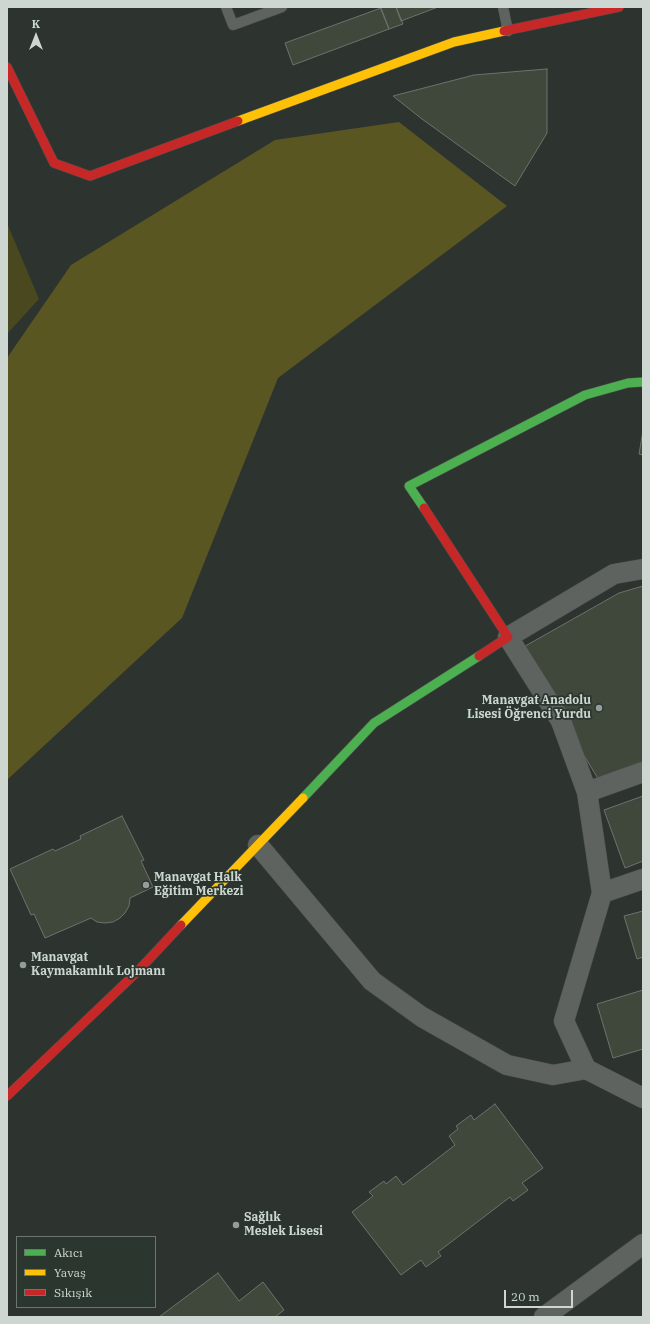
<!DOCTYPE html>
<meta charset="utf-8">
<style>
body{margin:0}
#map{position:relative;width:650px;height:1324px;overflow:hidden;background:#2d332f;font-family:"IBM Plex Serif",serif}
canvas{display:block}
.frame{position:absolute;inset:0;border:8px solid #ced6d1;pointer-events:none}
.legend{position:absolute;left:16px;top:1236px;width:140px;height:72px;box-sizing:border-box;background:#2a362e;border:1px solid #6c766f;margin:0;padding:5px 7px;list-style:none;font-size:12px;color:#ced6d1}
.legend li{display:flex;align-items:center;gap:8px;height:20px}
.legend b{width:20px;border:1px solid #6c766f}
.north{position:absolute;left:16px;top:16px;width:40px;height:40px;-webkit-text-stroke:3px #2a362e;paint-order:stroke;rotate:0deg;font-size:11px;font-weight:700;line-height:16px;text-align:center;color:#ced6d1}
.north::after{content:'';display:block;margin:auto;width:14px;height:18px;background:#ced6d1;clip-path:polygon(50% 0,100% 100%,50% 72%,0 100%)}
.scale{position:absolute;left:504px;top:1290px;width:69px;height:18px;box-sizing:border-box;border:2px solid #ced6d1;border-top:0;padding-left:5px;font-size:12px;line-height:14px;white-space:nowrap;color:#ced6d1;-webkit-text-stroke:3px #2a362e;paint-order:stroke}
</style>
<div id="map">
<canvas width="650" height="1324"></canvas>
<div class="frame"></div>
<ul class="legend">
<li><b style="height:5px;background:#4caf50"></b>Akıcı</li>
<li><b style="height:5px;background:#ffc107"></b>Yavaş</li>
<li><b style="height:5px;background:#c62828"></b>Sıkışık</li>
</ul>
<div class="north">K</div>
<div class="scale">20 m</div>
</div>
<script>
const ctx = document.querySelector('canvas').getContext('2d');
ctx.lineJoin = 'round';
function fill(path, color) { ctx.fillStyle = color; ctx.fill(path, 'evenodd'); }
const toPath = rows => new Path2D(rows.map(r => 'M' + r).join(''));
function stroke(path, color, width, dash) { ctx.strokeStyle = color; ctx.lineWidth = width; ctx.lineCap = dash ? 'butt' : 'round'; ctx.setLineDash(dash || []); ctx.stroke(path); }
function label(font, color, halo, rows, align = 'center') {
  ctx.font = font + ' "IBM Plex Serif",serif'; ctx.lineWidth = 3.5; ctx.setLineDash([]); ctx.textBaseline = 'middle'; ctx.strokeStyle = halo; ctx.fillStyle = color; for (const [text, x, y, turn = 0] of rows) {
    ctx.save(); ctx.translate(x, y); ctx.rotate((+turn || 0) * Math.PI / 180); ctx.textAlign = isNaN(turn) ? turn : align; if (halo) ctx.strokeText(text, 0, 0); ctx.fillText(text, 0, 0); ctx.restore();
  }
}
const green = toPath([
 [7,223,39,299,7,334]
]);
const forest = toPath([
 [399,122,507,206,278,378,182,618,7,780,7,358,71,265,275,140]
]);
const building = toPath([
 [380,7,396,7,403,24,389,29,380,7],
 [396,7,438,7,401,21,396,7],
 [381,8,389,29,293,65,285,43,381,8],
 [547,69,547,133,515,186,422,119,393,96,474,75,547,69],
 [643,431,643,455,639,454,643,431],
 [643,586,643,767,600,782,520,649,619,593,643,586],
 [643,796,643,861,625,868,604,810,643,796],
 [122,816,144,860,141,861,153,887,130,898,129,906,125,913,120,918,113,922,105,923,97,922,91,918,45,938,34,914,31,915,10,869,53,849,55,851,81,839,80,836,122,816],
 [643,911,643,957,637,959,624,916,643,911],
 [643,990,643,1049,613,1058,597,1004,643,990],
 [495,1104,543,1168,522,1183,528,1190,513,1201,510,1197,438,1252,441,1256,426,1267,421,1260,401,1275,352,1212,373,1196,369,1192,384,1181,386,1184,396,1176,403,1185,455,1145,449,1136,458,1129,456,1126,471,1115,474,1120,495,1104],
 [218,1273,239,1301,263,1282,284,1310,275,1317,159,1317,218,1273]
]);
const lane = toPath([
 [226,7,233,25,282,7],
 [503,7,508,31]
]);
const street = toPath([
 [643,569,614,574,508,637,561,721,587,792,602,893,564,1021,586,1069,643,1098],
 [587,792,643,772],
 [258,845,372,981,422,1017,507,1065,553,1075,586,1069],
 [602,893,643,879],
 [544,1317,643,1244]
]);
const fast = toPath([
 [424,508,409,486,585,395,628,383,643,382],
 [303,798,374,723,479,656]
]);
const slow = toPath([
 [238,121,454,42,504,31],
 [181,925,303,798]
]);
const jam = toPath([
 [504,31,619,7],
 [7,67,54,163,90,176,238,121],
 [424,508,508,637,479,656],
 [7,1096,138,971,181,925]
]);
const markers = [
 [599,708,4,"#969d98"],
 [146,885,4,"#969d98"],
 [23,965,4,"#969d98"],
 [236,1225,4,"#969d98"]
];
const poiNames = [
 ["Manavgat Anadolu",591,701,"right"],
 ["Lisesi Öğrenci Yurdu",591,715,"right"],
 ["Manavgat Halk",154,878],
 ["Eğitim Merkezi",154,892],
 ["Manavgat",31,958],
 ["Kaymakamlık Lojmanı",31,972],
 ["Sağlık",244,1218],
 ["Meslek Lisesi",244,1232]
];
fill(green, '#4a481e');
fill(forest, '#5a5622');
fill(building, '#40483c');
stroke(building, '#6e726e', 1);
stroke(lane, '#4a4f4c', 11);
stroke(street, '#4a4f4c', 21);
stroke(fast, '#4a4f4c', 10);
stroke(slow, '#4a4f4c', 10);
stroke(jam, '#4a4f4c', 10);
stroke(lane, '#5e6360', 10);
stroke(street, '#5e6360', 20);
stroke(fast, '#4caf50', 9);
stroke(slow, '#ffc107', 9);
stroke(jam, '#c62828', 9);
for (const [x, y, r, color] of markers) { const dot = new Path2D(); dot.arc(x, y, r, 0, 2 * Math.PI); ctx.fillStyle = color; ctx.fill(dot); stroke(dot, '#2a362e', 1.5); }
label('bold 12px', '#ced6d1', '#2a362e', poiNames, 'left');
</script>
